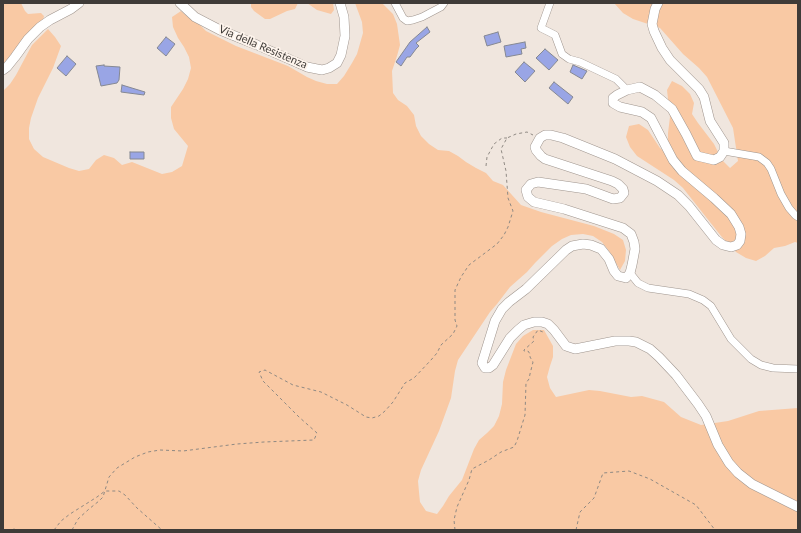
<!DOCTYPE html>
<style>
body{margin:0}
#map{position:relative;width:801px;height:533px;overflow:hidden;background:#f0e6de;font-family:Lato,sans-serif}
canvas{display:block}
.frame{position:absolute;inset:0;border:4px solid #3f3b38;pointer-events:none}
</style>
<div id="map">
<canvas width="801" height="533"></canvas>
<div class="frame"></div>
</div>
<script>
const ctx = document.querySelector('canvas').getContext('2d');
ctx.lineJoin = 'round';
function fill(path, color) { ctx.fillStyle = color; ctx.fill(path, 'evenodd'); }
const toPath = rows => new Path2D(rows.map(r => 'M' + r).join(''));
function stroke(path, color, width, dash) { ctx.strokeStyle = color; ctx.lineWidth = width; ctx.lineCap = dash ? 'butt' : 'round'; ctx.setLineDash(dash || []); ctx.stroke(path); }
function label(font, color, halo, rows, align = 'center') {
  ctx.font = font + ' Lato,sans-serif'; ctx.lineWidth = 3.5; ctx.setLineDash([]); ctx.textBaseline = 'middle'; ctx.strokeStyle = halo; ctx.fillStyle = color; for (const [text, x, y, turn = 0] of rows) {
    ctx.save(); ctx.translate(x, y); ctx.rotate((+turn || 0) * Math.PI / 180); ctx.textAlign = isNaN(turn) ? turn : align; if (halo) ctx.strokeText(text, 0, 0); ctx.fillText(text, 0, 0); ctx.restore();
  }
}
const green = toPath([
 [3,3,21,3,25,11,28,14,41,13,44,16,43,20,11,56,3,64],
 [251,3,298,3,295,9,287,11,270,19,265,19,254,11,251,7],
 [307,3,333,3,334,10,331,14,317,10],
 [355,3,382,3,393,14,397,24,400,45,397,56,392,71,393,93,398,100,407,106,414,115,416,126,421,136,429,144,438,150,449,151,458,156,466,162,476,168,486,173,493,181,503,185,521,205,541,212,594,226,614,234,623,240,626,250,625,261,620,270,609,251,602,242,593,236,583,234,571,235,562,239,552,246,535,263,527,272,510,287,497,304,490,312,458,360,455,371,451,398,439,431,421,470,418,481,419,492,420,502,426,511,437,514,443,506,449,496,462,480,474,449,479,440,487,433,494,426,499,416,502,404,503,382,506,370,516,344,523,336,533,330,544,330,553,346,553,357,550,366,547,377,550,388,556,397,589,390,600,391,631,397,642,396,664,402,681,417,701,425,728,421,759,411,798,408,798,530,3,530,3,91,10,84,16,75,32,45,48,29,55,37,61,46,53,68,38,98,31,118,29,128,29,139,34,149,43,157,69,168,79,171,89,169,96,160,104,155,114,158,122,165,132,162,162,174,172,172,182,166,188,146,174,129,171,118,171,107,183,89,188,79,191,68,189,57,184,47,178,38,173,27,172,17,181,11,189,18,198,23,206,31,236,46,288,66,307,77,316,81,327,84,337,84,344,76,352,63,357,54,363,33,362,22],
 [614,3,798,3,798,243,795,242,785,246,774,248,765,256,756,261,746,258,736,252,721,236,683,188,674,180,637,156,630,147,626,137,629,126,639,124,648,130,660,148,668,155,668,133,670,117,667,90,672,81,682,86,690,94,694,103,692,114,698,123,714,144,722,160,730,168,738,161,733,128,707,77,699,68,683,54,660,28,633,19,623,13]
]);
const building = toPath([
 [427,27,430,32,416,43,419,46,416,49,410,57,407,57,401,66,396,62,410,42,427,27],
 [498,32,501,42,487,46,484,36,498,32],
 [166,37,175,44,166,56,157,48,166,37],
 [525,42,526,48,521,49,522,54,506,57,504,46,525,42],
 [545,49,558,60,549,70,536,58,545,49],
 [67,56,76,64,66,76,57,68,67,56],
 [524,62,535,71,525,82,515,72,524,62],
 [104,65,104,66,120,67,119,80,117,83,101,86,96,66,104,65],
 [573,65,587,71,582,79,570,72,573,65],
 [554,82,573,97,568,104,549,88,554,82],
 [122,85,145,92,144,95,121,92,122,85],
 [130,152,144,152,144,159,130,159,130,152]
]);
const path = toPath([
 [486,166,487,157,494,144,502,138,507,138],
 [12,530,14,529,18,530],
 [54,530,61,521,70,514,97,497,105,491,119,491,125,495,137,508,162,530],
 [72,530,78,519,89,509,99,501,103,497,109,477,117,468,135,457,148,452,160,450,183,451,237,444,264,442,314,440,317,433,299,417,263,381,259,372,265,370,293,385,321,392,347,405,366,417,372,418,379,416,385,411,393,402,405,383,414,378,431,360,437,353,441,345,453,334,457,326,455,320,455,290,461,277,469,265,497,244,504,235,508,227,513,211,508,198,506,171,501,149,507,138,516,134,527,132,533,135],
 [455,530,454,520,457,507,469,480,472,469,489,460,501,452,514,447,517,441,525,415,526,383,529,379,530,374,533,362,530,357,530,354,528,351,524,351,524,350,534,341,533,337,538,330,543,332,544,330],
 [576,530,580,512,594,498,603,473,629,471,650,479,696,505,715,530]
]);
const minor = toPath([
 [395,3,403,18,407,21,413,20,422,17,441,7,444,3],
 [550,3,541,28,555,35,562,54,569,59,580,62,616,79,627,90],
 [724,151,759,157,767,163,771,169,781,194,789,208,795,215,798,217],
 [630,273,638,283,648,288,689,294,703,300,711,306,731,339,751,359,761,365,773,368,798,369]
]);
const tertiary = toPath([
 [180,3,195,17,220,30,257,45,307,67,322,70,329,68,337,63,341,55,345,36,344,17,340,3],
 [658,3,655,9,652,24,654,31,662,48,670,60,699,89,704,97,710,121,724,143,724,151,720,157,714,160,697,156,686,134,672,109,655,95,640,87,627,90,617,95,613,98,613,103,620,107,642,112,651,118,673,160,682,171,714,198,731,214,739,227,741,234,740,241,737,245,731,247,723,245,716,240,689,206,678,195,657,181,615,159,563,138,551,135,545,135,540,138,535,147,536,150,541,156,545,159,612,181,618,184,623,189,624,193,620,198,613,199,586,189,538,182,531,184,526,190,528,197,534,202,564,209,623,228,631,234,634,242,635,249,632,265,630,273,626,278,618,276,614,271,609,259,601,249,591,245,583,244,572,246,566,250,526,289,509,302,502,309,495,321,482,363,485,368,489,368,493,365,510,338,518,330,524,325,534,322,542,322,548,324,554,330,566,346,575,349,615,341,629,341,636,342,650,349,659,357,676,375,698,404,706,416,718,445,729,463,738,473,752,484,798,507],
 [3,70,7,67,15,57,28,39,40,27,50,20,71,9,79,3]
]);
const streetNames = [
 ["Via della Resistenza",263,47,23]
];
fill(green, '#f9c9a4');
fill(building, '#99a5e5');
stroke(building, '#858892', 1);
stroke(minor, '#9f958e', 8);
stroke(tertiary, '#9f958e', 10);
stroke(path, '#8f8983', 1, [3, 3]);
stroke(minor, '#fff', 7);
stroke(tertiary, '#fff', 9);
label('11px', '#3f3b38', '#fdf3eb', streetNames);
</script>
